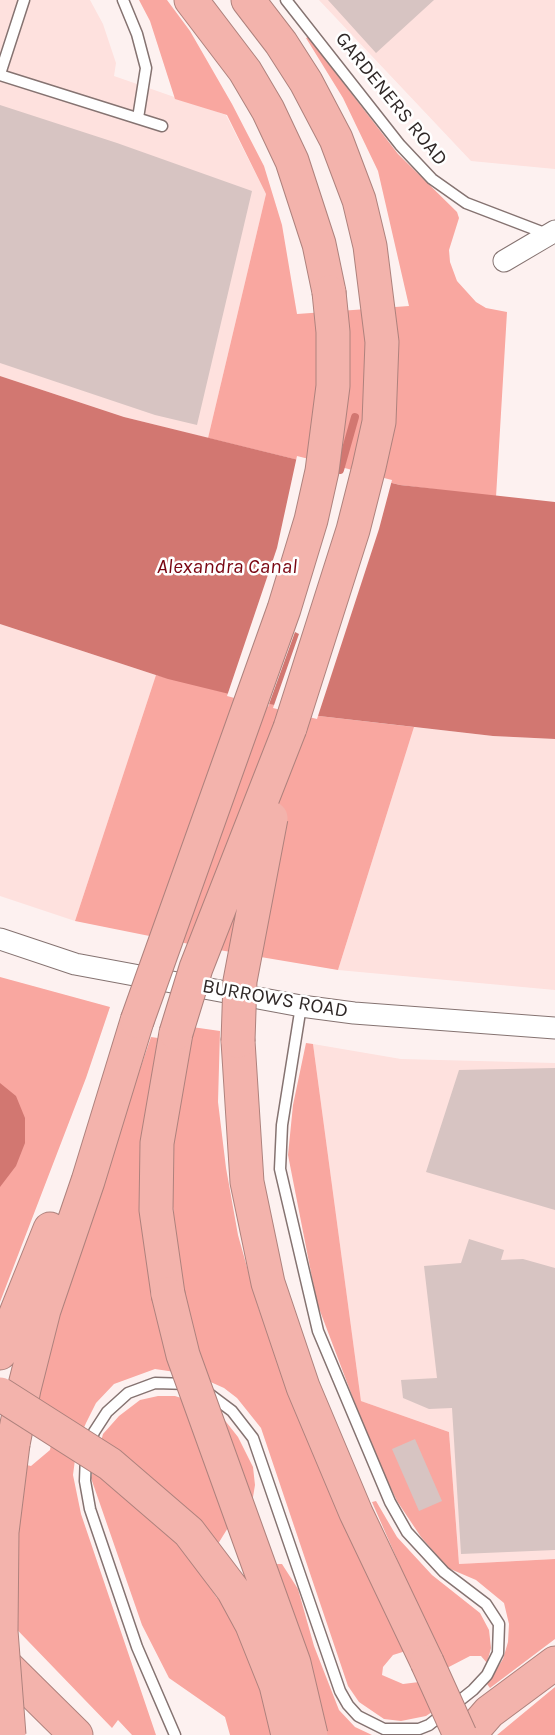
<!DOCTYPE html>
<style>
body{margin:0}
canvas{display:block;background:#fdf1f0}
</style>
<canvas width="555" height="1735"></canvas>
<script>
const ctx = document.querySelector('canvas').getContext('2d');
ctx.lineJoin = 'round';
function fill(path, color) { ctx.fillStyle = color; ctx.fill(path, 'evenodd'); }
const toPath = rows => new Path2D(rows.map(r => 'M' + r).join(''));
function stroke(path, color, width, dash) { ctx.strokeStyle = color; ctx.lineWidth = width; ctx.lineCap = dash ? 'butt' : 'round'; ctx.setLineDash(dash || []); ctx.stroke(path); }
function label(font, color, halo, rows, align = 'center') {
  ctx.font = font + ' Karla,sans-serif'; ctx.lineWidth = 5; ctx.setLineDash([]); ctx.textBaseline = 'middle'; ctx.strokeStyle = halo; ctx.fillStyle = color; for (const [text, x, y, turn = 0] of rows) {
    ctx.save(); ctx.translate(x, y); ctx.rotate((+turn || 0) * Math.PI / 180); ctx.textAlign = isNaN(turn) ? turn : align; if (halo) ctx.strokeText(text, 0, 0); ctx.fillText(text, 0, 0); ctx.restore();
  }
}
const built = toPath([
 [0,0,90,0,103,24,116,63,114,76,226,115,266,194,208,438,124,417,0,376],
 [319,0,555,0,555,169,471,161],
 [0,624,156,675,75,921,0,896],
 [414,727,493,736,555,739,555,990,338,970],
 [313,1044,401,1059,555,1063,555,1559,459,1564,449,1432,361,1401]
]);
const green = toPath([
 [139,0,167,0,190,31,232,104,264,166,282,225,297,314,409,306,378,171,343,98,306,38,308,37,398,154,457,212,459,218,449,250,450,262,457,281,476,302,486,308,507,312,496,497,400,485,208,438,266,194,227,115,175,99,150,21],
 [156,675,319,716,414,727,338,970,219,950,75,921],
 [0,977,110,1007,86,1078,0,1302],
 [192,1027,220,1031,218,1102,226,1168,238,1235,259,1310,288,1381,409,1650,393,1655,383,1667,382,1675,403,1684,427,1681,453,1698,426,1716,401,1721,384,1719,359,1702,348,1686,261,1428,237,1398,224,1388,195,1375,155,1369,114,1384,96,1403,86,1423,77,1444,73,1475,81,1514,156,1735,132,1735,118,1720,112,1728,0,1612,0,1459,31,1466,50,1450,54,1426,43,1413,38,1393,65,1289,151,1037,158,1038,146,1108,142,1150,176,1243,171,1182,172,1132],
 [306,1043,313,1044,361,1401,449,1432,459,1564,555,1559,555,1639,490,1688,487,1684,503,1659,508,1642,509,1624,504,1603,476,1580,448,1568,421,1537,397,1501,373,1451,317,1303,288,1155,293,1105],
 [158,1396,175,1396,191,1401,223,1418,238,1437,253,1467,255,1485,253,1497,234,1518,200,1573,217,1598,277,1564,282,1564,298,1589,314,1646,339,1710,355,1727,372,1735,230,1735,225,1717,169,1678,142,1625,91,1478,103,1434,119,1416,140,1400],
 [376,1501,397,1537,432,1575,480,1613,489,1630,491,1648,487,1663,481,1656,470,1656,445,1669,372,1502],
 [555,1687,555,1735,497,1735]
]);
const water = toPath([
 [0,376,124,417,400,485,555,502,555,739,493,736,319,716,168,679,0,624],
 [0,1083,16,1096,25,1118,25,1143,16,1166,0,1187]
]);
const pier = toPath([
 [297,456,392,480,379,529,317,719,273,708,299,634,295,632,268,707,227,696,277,548]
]);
const stream = toPath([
 [340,470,355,417]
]);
const building = toPath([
 [328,0,434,0,376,53],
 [0,105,117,143,252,191,197,425,155,415,0,363],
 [555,1068,555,1210,426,1172,459,1070],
 [469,1239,504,1250,501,1260,523,1259,555,1268,555,1550,461,1554,452,1408,429,1409,403,1398,401,1380,437,1378,424,1266,461,1263],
 [415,1439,442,1501,419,1511,392,1449]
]);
const lane = toPath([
 [123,0,137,34,146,68,138,118],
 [286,0,400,145,432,179,466,203,547,234],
 [0,74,24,0],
 [0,75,162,126],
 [204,1390,232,1411,253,1438,340,1691,348,1705,358,1716,384,1729,419,1729,429,1725,473,1690,487,1675,498,1653,499,1624,486,1604,444,1572,407,1532,390,1502,318,1331,280,1169,282,1125,301,1006],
 [175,1735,137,1647,90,1509,85,1481,86,1455,94,1432,107,1412,128,1393,155,1383,189,1384]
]);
const street = toPath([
 [504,261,555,231],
 [0,939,75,964,301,1006,354,1013,555,1028]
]);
const highway = toPath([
 [191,0,245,71,268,110,292,161,319,244,329,292],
 [248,0,281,43,306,82,336,139,359,200,370,246,382,342,379,422,369,467,353,530,290,728],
 [238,1041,247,1182,268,1283,303,1387,356,1513,427,1662],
 [168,1294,156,1210,157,1143,176,1033],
 [0,1353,50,1229],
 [13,1444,24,1389,44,1310,88,1181,137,1021],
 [0,1660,76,1735],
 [469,1735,489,1712,555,1663]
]);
const highwayBridge = toPath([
 [137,1021,284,609,311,520,322,471,333,386,333,332,329,292],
 [176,1033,196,968,290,728],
 [238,1041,240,981,271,818],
 [168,1294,183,1355,294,1663,311,1735],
 [0,1394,110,1464,189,1532,233,1590,252,1625,276,1685,288,1735],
 [427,1662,460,1735],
 [9,1735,1,1631,2,1532,13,1444]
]);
const streetNames = [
 ["GARDENERS ROAD",391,99,51],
 ["BURROWS ROAD",275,999,10]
];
const waterNames = [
 ["Alexandra Canal",227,567]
];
fill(built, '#fee1de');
fill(green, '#f9a7a0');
fill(water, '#d27771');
fill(pier, '#fdf1f0');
stroke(stream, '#d27771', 8);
fill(building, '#d7c4c2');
stroke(lane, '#857371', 13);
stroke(street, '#857371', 23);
stroke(highway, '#ae827d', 35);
stroke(lane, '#fff', 10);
stroke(street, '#fff', 21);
stroke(highway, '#f3b3ac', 33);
stroke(highwayBridge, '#ae827d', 35, []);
stroke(highwayBridge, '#f3b3ac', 33);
label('20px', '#2f2827', '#fff', streetNames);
label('italic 21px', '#790511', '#fff', waterNames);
</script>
